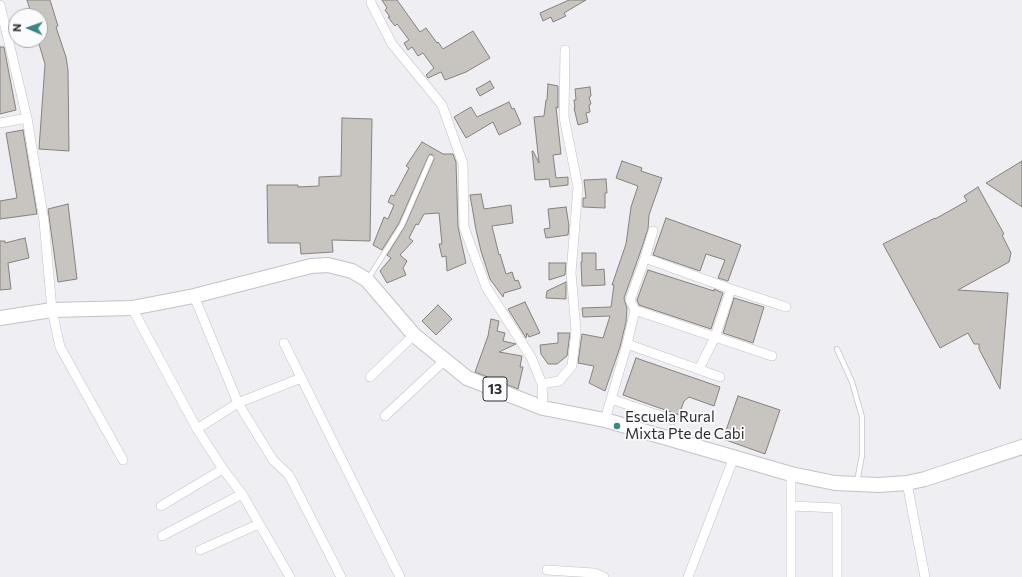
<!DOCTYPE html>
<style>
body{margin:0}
#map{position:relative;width:1022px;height:577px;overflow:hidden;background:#eeeef3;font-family:Commissioner,sans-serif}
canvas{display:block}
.north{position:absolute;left:8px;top:8px;width:40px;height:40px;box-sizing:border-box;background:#fbfbfe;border:1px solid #a9a9ac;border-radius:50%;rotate:272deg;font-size:11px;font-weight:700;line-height:16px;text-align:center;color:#2e2e30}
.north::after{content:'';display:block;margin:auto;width:14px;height:18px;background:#3e8684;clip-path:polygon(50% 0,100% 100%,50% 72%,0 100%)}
</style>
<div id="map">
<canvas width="1022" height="577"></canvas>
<div class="north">N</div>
</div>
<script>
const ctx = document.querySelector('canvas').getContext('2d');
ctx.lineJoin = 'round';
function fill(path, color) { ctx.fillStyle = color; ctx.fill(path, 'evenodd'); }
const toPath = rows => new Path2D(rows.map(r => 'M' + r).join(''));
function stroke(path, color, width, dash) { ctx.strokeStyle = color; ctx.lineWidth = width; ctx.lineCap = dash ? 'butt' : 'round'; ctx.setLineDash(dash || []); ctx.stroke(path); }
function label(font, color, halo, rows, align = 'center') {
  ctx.font = font + ' Commissioner,sans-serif'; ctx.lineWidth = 3.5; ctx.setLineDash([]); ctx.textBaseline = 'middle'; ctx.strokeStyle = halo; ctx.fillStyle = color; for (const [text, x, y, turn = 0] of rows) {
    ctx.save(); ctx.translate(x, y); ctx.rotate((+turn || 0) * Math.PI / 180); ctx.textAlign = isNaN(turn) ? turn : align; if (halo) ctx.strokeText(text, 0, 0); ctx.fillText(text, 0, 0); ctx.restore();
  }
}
const building = toPath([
 [27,0,50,0,58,26,56,27,66,57,68,70,69,151,39,149,45,64,39,44,40,44,40,16,32,16,27,0],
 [382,0,397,0,420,32,426,28,437,43,438,42,443,49,473,31,490,58,466,72,445,80,441,72,428,78,426,75,434,68,423,53,418,56,412,47,408,50,404,43,409,40,397,24,395,26,388,17,390,17,385,10,387,8,382,0],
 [569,0,586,0,564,13,566,16,553,22,551,17,543,21,540,13,569,0],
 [0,47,4,47,16,110,0,114,0,47],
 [490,81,494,88,480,96,476,89,490,81],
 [548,84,558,86,558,108,556,107,561,154,553,155,556,178,568,177,568,185,550,187,549,179,535,180,532,151,533,151,539,163,534,117,544,116,546,100,547,100,548,84],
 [590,87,591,96,589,97,591,104,589,105,590,112,586,113,588,122,578,125,574,108,575,108,574,100,576,100,575,89,590,87],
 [509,102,512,109,514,108,521,124,499,135,493,122,466,138,454,117,471,107,477,117,509,102],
 [342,118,372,119,370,241,332,240,333,252,301,254,300,243,268,243,267,185,298,185,298,187,319,186,319,177,341,176,342,118],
 [23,130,37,214,0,219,0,201,17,198,6,133,23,130],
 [422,142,443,154,453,154,456,162,458,227,466,263,447,271,446,256,442,257,439,244,442,244,439,213,424,214,418,225,416,224,409,238,413,241,400,255,407,261,403,268,406,275,387,283,380,271,391,258,387,255,405,226,434,159,433,155,430,154,428,157,399,223,382,250,373,245,384,217,388,219,394,205,388,202,391,195,394,196,409,168,406,166,422,142],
 [622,161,642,168,641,171,662,178,649,215,648,229,639,256,624,298,625,302,627,308,626,322,620,347,605,391,589,383,594,366,578,363,582,334,603,338,610,316,583,317,582,308,611,307,614,285,612,285,626,244,631,207,638,186,616,178,622,161],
 [1022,161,1022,207,986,183,1022,161],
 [606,179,607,193,605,193,605,208,583,207,583,198,586,198,584,180,606,179],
 [978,187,1004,234,1002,235,1011,253,1009,262,958,290,1008,293,1000,389,979,349,979,344,974,344,968,333,940,348,883,244,935,218,935,219,967,201,964,196,978,187],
 [481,194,484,209,511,205,513,223,492,226,499,255,500,254,506,274,512,272,515,281,518,280,521,288,504,293,503,297,490,279,481,251,476,230,470,195,481,194],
 [68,204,77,279,58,282,48,209,68,204],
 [566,207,569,226,568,235,546,238,544,229,550,228,548,209,566,207],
 [666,218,741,245,728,281,718,278,725,260,706,254,700,271,653,255,666,218],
 [25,238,29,258,8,263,11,289,0,290,0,241,5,241,5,243,25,238],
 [582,253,596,253,596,270,604,269,605,285,582,286,581,262,582,262,582,253],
 [549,263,566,263,565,275,549,280,549,263],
 [648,270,714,291,714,289,723,293,711,329,639,305,637,300,648,270],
 [566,282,566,299,546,298,547,291,566,282],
 [734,298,764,307,753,343,723,333,734,298],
 [525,302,540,333,529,337,527,333,526,338,508,309,525,302],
 [438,305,452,319,436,335,422,321,438,305],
 [491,319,499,321,497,331,505,333,503,341,516,344,499,352,522,356,520,367,523,367,518,389,475,372,488,336,491,319],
 [558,333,570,333,567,356,557,364,548,364,541,354,540,345,558,343,558,333],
 [636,358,720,387,714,406,689,397,684,401,679,415,623,395,636,358],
 [738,396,780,410,765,454,723,439,738,396]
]);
const service = toPath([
 [368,279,402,225,431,158],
 [837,349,852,382,862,417,862,455,857,482]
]);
const minor = toPath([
 [371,0,371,3,392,44,442,105,463,164,464,227,486,287,531,357,542,384,543,408],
 [0,5,27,118,44,221,52,310,60,347,123,460],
 [0,123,27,118],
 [645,258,731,289,786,307],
 [194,296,238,403,273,460,289,475,341,577],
 [132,308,197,429,223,469,242,494,290,577],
 [635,310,715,337,772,356],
 [284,343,400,577],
 [627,344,720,377],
 [699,369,715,337,731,289],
 [370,377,414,335],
 [542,384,559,381,572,366,576,330,571,273,578,187,564,117,565,50],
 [611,399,673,420],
 [385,416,445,360],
 [605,420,627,344,635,310,630,300,645,258,653,231],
 [197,429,238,403,301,378],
 [791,474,791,577],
 [907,483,925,577],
 [161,506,223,469],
 [791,506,837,508,837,577],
 [162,536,242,494],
 [200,550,259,524],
 [547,570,594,573,604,577],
 [688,577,734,457]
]);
const primary = toPath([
 [0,318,52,310,132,308,194,296,311,266,328,265,352,271,367,280,414,335,467,378,543,408,605,420,791,474,835,483,879,485,907,483,925,479,1022,447]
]);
const markers = [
 [617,426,4,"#3e8684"]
];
const shields = [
 [495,389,24]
];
const shieldNames = [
 ["13",495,389]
];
const poiNames = [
 ["Escuela Rural",625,417],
 ["Mixta Pte de Cabi",625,434]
];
fill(building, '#c8c4c0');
stroke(building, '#85827e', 1);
stroke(service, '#c2c2c7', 6);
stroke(minor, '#c2c2c7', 10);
stroke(primary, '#c2c2c7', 16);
stroke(service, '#fff', 4.5);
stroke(minor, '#fff', 9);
stroke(primary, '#fff', 14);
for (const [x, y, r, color] of markers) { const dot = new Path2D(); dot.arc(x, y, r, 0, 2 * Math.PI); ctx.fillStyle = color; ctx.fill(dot); stroke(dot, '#fbfbfe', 1.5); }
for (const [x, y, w] of shields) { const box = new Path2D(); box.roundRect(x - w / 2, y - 12, w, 24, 3); ctx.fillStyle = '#fbfbfe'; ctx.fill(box); stroke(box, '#2e2e30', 1); }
label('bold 14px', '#2e2e30', null, shieldNames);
label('15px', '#2e2e30', '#fbfbfe', poiNames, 'left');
</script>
